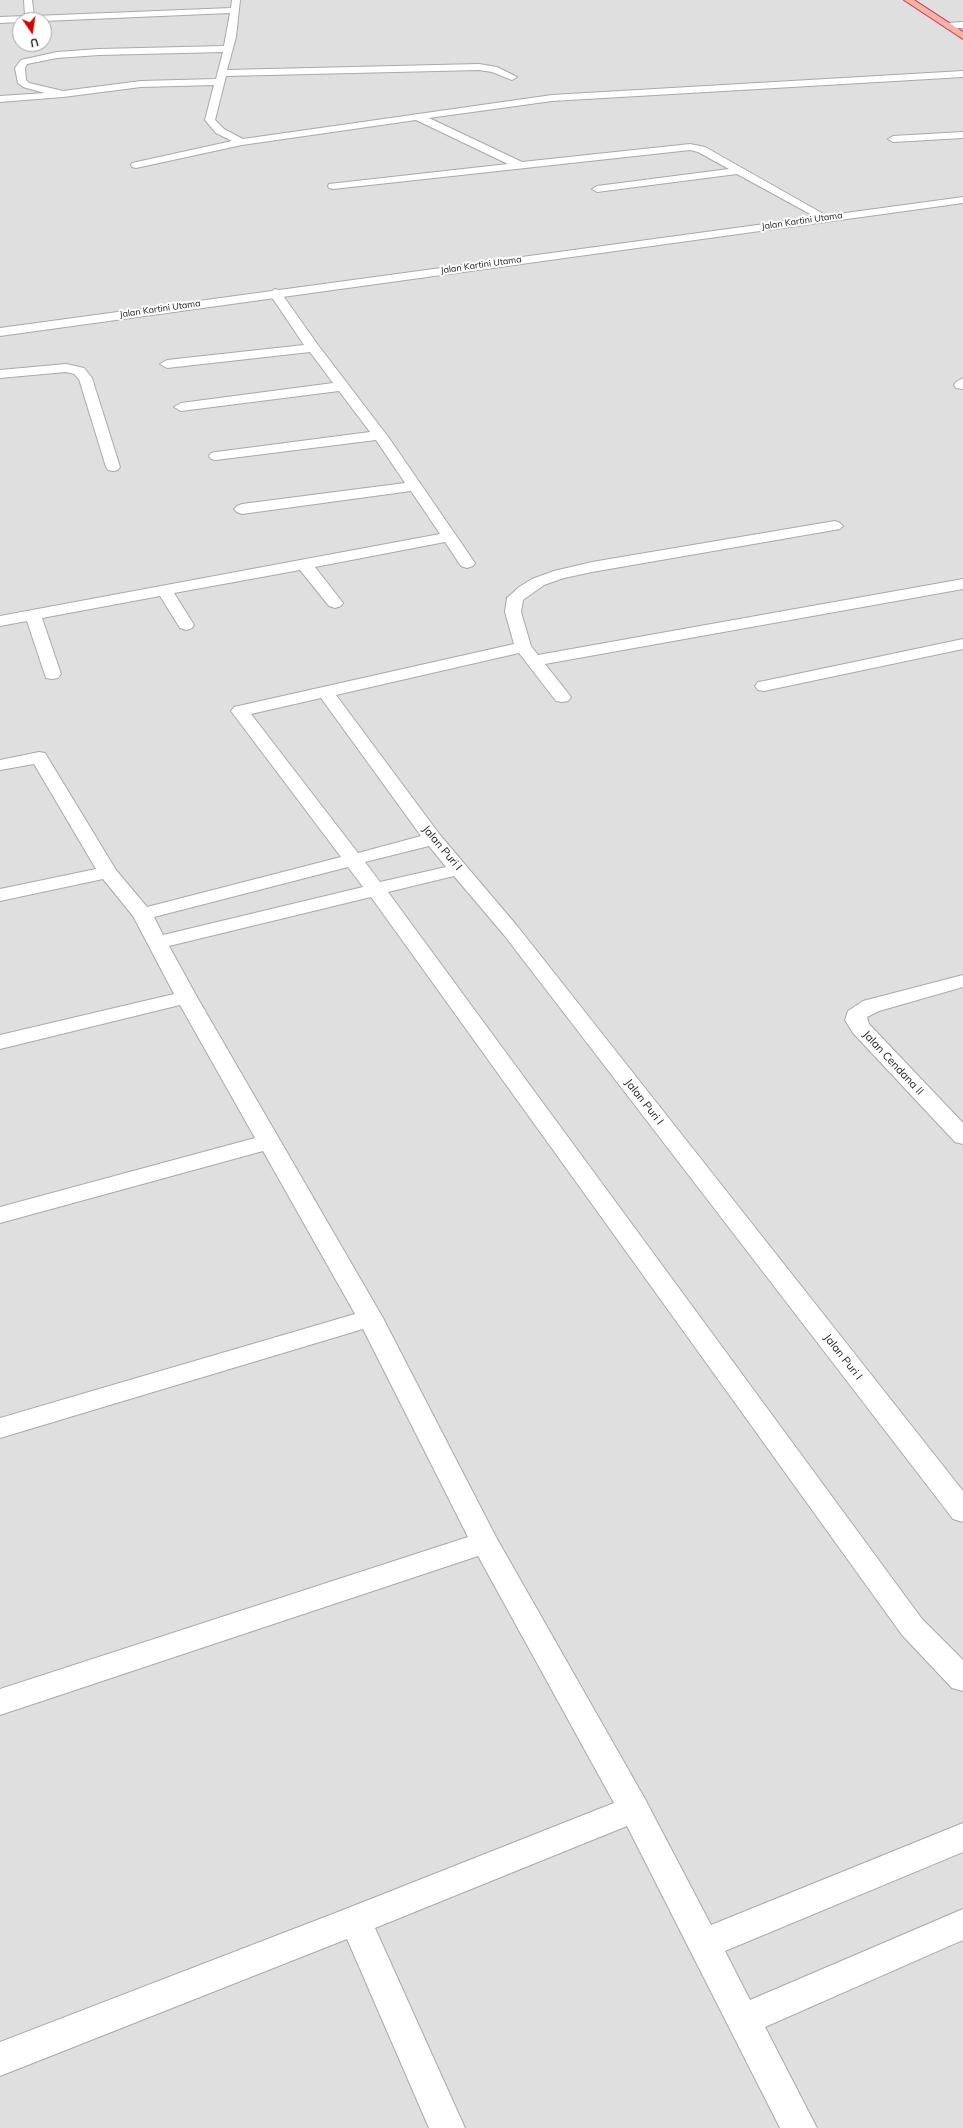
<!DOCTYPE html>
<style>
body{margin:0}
#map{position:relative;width:963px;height:2128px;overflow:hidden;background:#f2efe9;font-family:Mulish,sans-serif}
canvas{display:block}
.north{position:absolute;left:12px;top:12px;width:40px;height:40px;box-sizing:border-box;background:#fff;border:1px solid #a7a7a7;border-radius:50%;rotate:167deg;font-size:11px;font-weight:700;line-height:16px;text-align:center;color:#222}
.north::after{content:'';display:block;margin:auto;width:14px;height:18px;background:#d40000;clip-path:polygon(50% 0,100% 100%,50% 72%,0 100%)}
</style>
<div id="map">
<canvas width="963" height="2128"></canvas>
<div class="north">U</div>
</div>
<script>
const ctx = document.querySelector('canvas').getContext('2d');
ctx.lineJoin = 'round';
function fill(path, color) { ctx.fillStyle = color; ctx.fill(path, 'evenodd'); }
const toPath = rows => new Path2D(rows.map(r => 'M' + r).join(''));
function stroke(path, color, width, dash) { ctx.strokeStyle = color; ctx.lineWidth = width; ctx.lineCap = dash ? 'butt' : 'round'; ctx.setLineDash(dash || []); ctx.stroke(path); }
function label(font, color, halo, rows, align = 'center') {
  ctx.font = font + ' Mulish,sans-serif'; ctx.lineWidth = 4; ctx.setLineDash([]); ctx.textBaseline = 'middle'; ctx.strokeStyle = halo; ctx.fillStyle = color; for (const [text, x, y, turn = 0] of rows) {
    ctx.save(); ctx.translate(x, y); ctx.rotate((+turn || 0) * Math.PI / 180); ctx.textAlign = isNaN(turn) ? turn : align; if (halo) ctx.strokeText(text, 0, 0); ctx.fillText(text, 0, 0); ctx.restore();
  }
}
const residential = toPath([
 [0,0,963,0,963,2128,0,2128],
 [20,20,44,20,44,44,20,44]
]);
const service = toPath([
 [963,639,963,649,764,691,758,690,755,686,758,682,764,681,963,639]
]);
const minor = toPath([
 [24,0,32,0,34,16,231,8,232,0,240,0,236,37,227,70,479,64,497,67,517,77,512,80,492,72,479,70,226,76,215,120,224,129,243,139,552,95,963,71,963,77,552,101,429,118,522,162,690,144,705,147,827,216,829,218,827,220,823,221,737,174,597,192,592,189,597,186,729,169,698,152,690,150,333,189,329,188,328,186,329,184,508,164,416,120,242,145,136,168,132,167,131,165,132,163,232,141,216,133,205,120,214,85,141,87,63,97,0,102,0,96,45,93,23,87,18,83,15,68,21,60,57,52,99,49,224,46,230,13,44,21,20,20,20,22,0,23,0,17,25,16,24,0],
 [223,52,216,79,141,81,63,91,29,83,26,80,25,68,27,64,57,58,99,55,223,52],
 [963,22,963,28,948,29,944,26,948,23,963,22],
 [963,132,963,138,893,142,888,139,893,136,963,132],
 [275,289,279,290,318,345,389,438,475,563,473,566,467,568,461,566,445,542,315,567,343,603,341,606,335,608,329,606,300,570,174,593,194,625,192,628,186,630,180,628,160,596,42,618,61,674,58,678,52,679,46,678,27,621,0,626,0,616,440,534,411,491,242,514,237,512,234,509,237,506,242,504,405,483,376,440,216,460,211,459,209,456,211,453,216,452,370,432,339,391,181,411,174,407,181,403,333,383,310,352,167,368,160,364,167,360,304,345,269,293,275,289],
 [66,364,84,368,92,378,120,467,118,470,113,471,108,470,106,467,79,379,74,374,66,372,0,378,0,370,66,364],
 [963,378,963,389,956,388,954,385,956,382,963,378],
 [835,521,840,523,843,526,840,529,592,572,564,578,544,585,523,600,521,612,531,646,538,655,963,579,963,589,545,664,571,697,568,701,562,702,556,701,519,653,336,695,440,835,518,927,963,1491,963,1522,953,1519,504,935,454,876,388,892,922,1619,963,1660,963,1691,952,1688,902,1635,371,897,169,946,197,997,383,1318,496,1537,645,1799,711,1925,963,1823,963,1852,725,1951,750,2000,963,1909,963,1940,765,2027,817,2128,780,2128,627,1826,375,1928,465,2128,429,2128,347,1939,0,2076,0,2042,343,1910,614,1803,478,1556,0,1715,0,1689,468,1537,363,1329,0,1438,0,1418,355,1314,263,1151,0,1223,0,1207,255,1138,180,1005,0,1049,0,1035,174,994,133,916,103,879,0,901,0,889,96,869,34,764,0,770,0,760,39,752,45,753,116,870,147,907,341,857,234,715,231,711,234,707,514,644,505,612,507,598,519,587,532,579,554,571,592,562,835,521],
 [321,698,421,836,358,853,251,714,321,698],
 [429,846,446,867,380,882,365,862,429,846],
 [348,867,363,887,163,935,154,917,348,867],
 [963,975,963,987,879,1011,867,1017,869,1024,963,1123,963,1144,955,1142,853,1033,845,1020,848,1011,863,1001,963,975]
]);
const tertiary = toPath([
 [963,197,963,203,0,336,0,328,963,197]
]);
const trunk = toPath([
 [904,0,914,0,963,32,963,39,904,0]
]);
const farStreetnames = [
 ["Jalan Kartini Utama",802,221,-8],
 ["Jalan Kartini Utama",481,265,-8],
 ["Jalan Kartini Utama",160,309,-8]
];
const streetNames = [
 ["Jalan Puri I",442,848,50],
 ["Jalan Cendana II",893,1063,47],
 ["Jalan Puri I",644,1102,52],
 ["Jalan Puri I",843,1357,52]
];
fill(residential, '#e0dfdf');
stroke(service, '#a9a9a9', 2);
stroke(minor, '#a9a9a9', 2);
stroke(tertiary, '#a9a9a9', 2);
stroke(trunk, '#dc2a67', 2);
fill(service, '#fff');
fill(minor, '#fff');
fill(tertiary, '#fff');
fill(trunk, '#f2b4a3');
label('9px', '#222', '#fff', farStreetnames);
label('11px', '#222', '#fff', streetNames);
</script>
